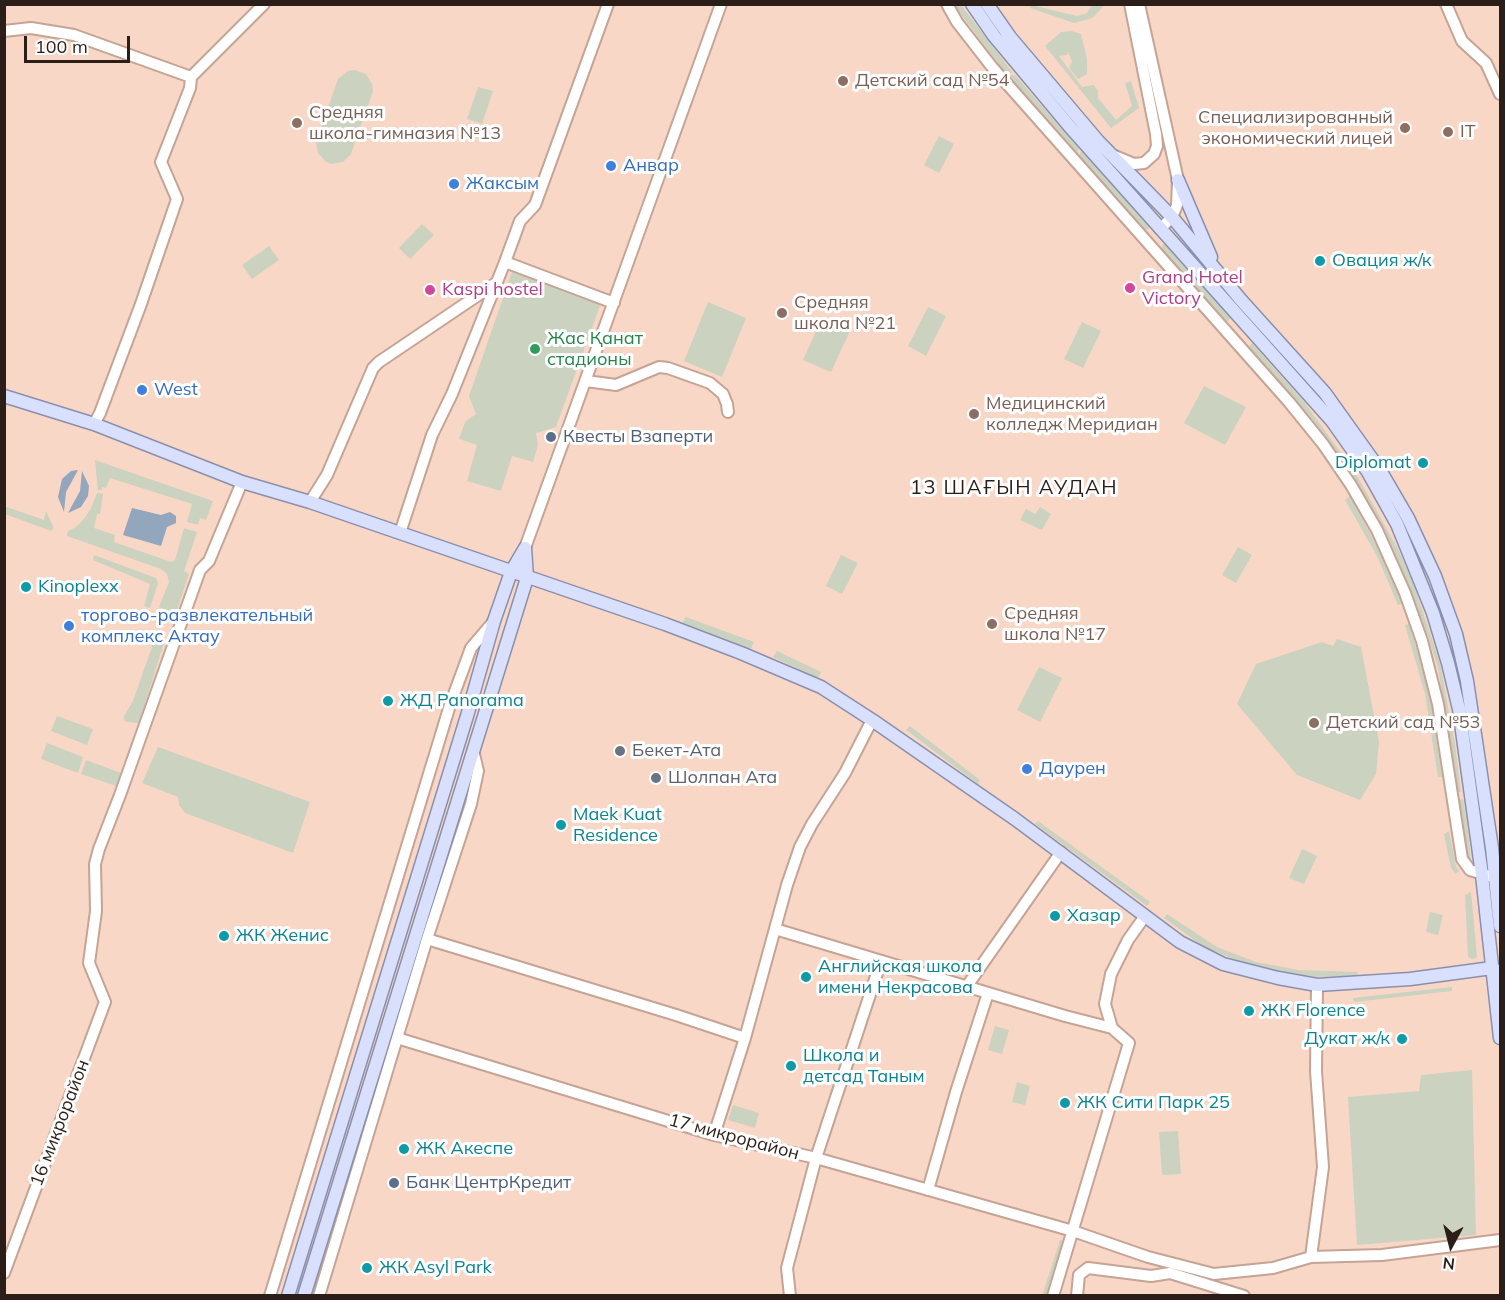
<!DOCTYPE html>
<meta charset="utf-8">
<style>
body{margin:0}
#map{position:relative;width:1505px;height:1300px;overflow:hidden;background:#f9d7c7;font-family:Mulish,sans-serif}
canvas{display:block}
.frame{position:absolute;inset:0;border:6px solid #2b1e19;pointer-events:none}
.north{position:absolute;left:1421px;top:1216px;width:60px;height:60px;-webkit-text-stroke:4px #fff;paint-order:stroke;rotate:187deg;font-size:16px;font-weight:700;line-height:24px;text-align:center;color:#2b1e19}
.north::after{content:'';display:block;margin:auto;width:21px;height:27px;background:#2b1e19;clip-path:polygon(50% 0,100% 100%,50% 72%,0 100%)}
.scale{position:absolute;left:24px;top:36px;width:106px;height:27px;box-sizing:border-box;border:3px solid #2b1e19;border-top:0;padding-left:8px;font-size:18px;line-height:21px;white-space:nowrap;color:#2b1e19;-webkit-text-stroke:4px #fff;paint-order:stroke}
</style>
<div id="map">
<canvas width="1505" height="1300"></canvas>
<div class="frame"></div>
<div class="north">N</div>
<div class="scale">100 m</div>
</div>
<script>
const ctx = document.querySelector('canvas').getContext('2d');
ctx.lineJoin = 'round';
function fill(path, color) { ctx.fillStyle = color; ctx.fill(path, 'evenodd'); }
const toPath = rows => new Path2D(rows.map(r => 'M' + r).join(''));
function stroke(path, color, width, dash) { ctx.strokeStyle = color; ctx.lineWidth = width; ctx.lineCap = dash ? 'butt' : 'round'; ctx.setLineDash(dash || []); ctx.stroke(path); }
function label(font, color, halo, rows, align = 'center') {
  ctx.font = font + ' Mulish,sans-serif'; ctx.lineWidth = 6; ctx.setLineDash([]); ctx.textBaseline = 'middle'; ctx.strokeStyle = halo; ctx.fillStyle = color; for (const [text, x, y, turn = 0] of rows) {
    ctx.save(); ctx.translate(x, y); ctx.rotate((+turn || 0) * Math.PI / 180); ctx.textAlign = isNaN(turn) ? turn : align; if (halo) ctx.strokeText(text, 0, 0); ctx.fillText(text, 0, 0); ctx.restore();
  }
}
const green = toPath([
 [954,5,961,5,1012,72,1008,77],
 [1031,5,1077,16,1087,13,1092,5,1103,5,1102,8,1092,18,1074,23,1030,8],
 [1071,31,1081,34,1087,59,1087,74,1078,79,1069,68,1072,61,1068,52,1067,55,1059,56,1082,87,1094,85,1098,91,1098,98,1116,120,1132,106,1125,83,1131,81,1139,108,1111,128,1045,46,1061,32],
 [354,70,366,74,372,84,373,91,351,154,343,162,331,164,326,162,318,153,316,142,338,79,348,71],
 [1011,75,1016,76,1079,149,1075,154,1009,79],
 [478,87,493,91,482,124,467,119],
 [939,136,954,144,939,173,924,165],
 [1081,151,1085,152,1149,225,1149,229,1145,230,1133,219,1079,158],
 [422,224,434,235,410,259,399,248],
 [1163,244,1167,244,1231,317,1227,322,1161,250],
 [269,246,279,260,252,279,242,265],
 [512,272,601,303,556,427,536,433,538,445,533,462,512,456,501,491,467,481,477,445,459,439,465,422,476,414,469,396],
 [708,302,746,318,722,377,684,361],
 [928,307,946,316,926,356,908,346],
 [822,318,850,331,831,372,803,360],
 [1082,322,1101,331,1083,368,1064,359],
 [1252,343,1304,402,1355,472,1398,549,1414,585,1440,663,1455,744,1461,792,1457,792,1438,668,1429,639,1397,558,1361,491,1335,450,1312,419,1248,348],
 [1204,386,1246,407,1225,445,1184,423],
 [95,460,213,501,206,520,200,518,198,525,187,522,192,504,110,478,106,488,102,487,102,490,98,490],
 [97,493,103,494,100,514,97,514,94,528,115,535,114,542,171,562,175,560,184,528,197,532,184,571,189,574,176,613,159,607,169,582,167,574,161,569,67,536,68,531,76,527,84,519,91,508],
 [1350,496,1387,565,1404,603,1398,605,1377,556,1345,500],
 [4,506,44,520,46,511,53,526,53,529,51,531,5,514],
 [1040,507,1051,514,1042,530,1020,520,1026,509,1035,514],
 [1238,547,1252,555,1236,583,1222,575],
 [94,555,156,578,158,583,150,608,144,606,150,584,93,560],
 [841,555,858,563,842,594,826,586],
 [685,617,686,617,754,642,751,649,683,623],
 [1409,624,1429,688,1442,777,1438,777,1425,694,1405,625],
 [150,639,164,643,139,723,127,722,124,720,124,716,133,701,147,661,152,647],
 [1337,639,1361,647,1379,742,1376,774,1360,800,1297,775,1237,704,1256,664,1322,642,1333,646],
 [777,651,821,672,818,678,773,657],
 [1039,667,1062,678,1040,722,1017,710],
 [57,716,93,729,87,745,51,731],
 [910,726,980,780,978,784,906,730],
 [47,743,83,757,78,773,41,759],
 [158,747,310,802,293,853,185,813,179,805,178,797,142,783],
 [86,760,121,773,116,786,81,774],
 [1463,799,1467,825,1472,868,1466,863,1457,800],
 [1038,821,1150,902,1147,906,1035,824],
 [1449,831,1456,866,1459,871,1456,874,1451,868,1444,834],
 [1302,849,1317,856,1304,884,1289,878],
 [1471,892,1477,957,1473,959,1468,957,1465,895],
 [1430,912,1443,915,1438,935,1426,932],
 [1167,914,1217,947,1256,962,1299,970,1358,972,1357,976,1307,977,1253,967,1204,947,1164,918],
 [1452,987,1452,991,1354,1002,1353,998],
 [995,1026,1009,1030,1002,1054,988,1050],
 [1472,1070,1476,1235,1357,1245,1348,1097,1419,1091,1421,1075],
 [1017,1082,1030,1086,1025,1105,1012,1102],
 [733,1105,759,1113,755,1128,728,1120],
 [1178,1131,1181,1174,1162,1175,1159,1132],
 [1060,1240,1065,1240,1047,1295,1042,1296]
]);
const water = toPath([
 [78,470,66,492,64,512,58,497,62,479,71,471],
 [82,471,89,486,88,496,81,507,68,513,80,491],
 [132,508,161,515,170,512,176,516,176,523,167,527,161,546,123,535]
]);
const minor = toPath([
 [947,4,957,22,992,67,1289,402,1323,444,1351,485,1377,530,1405,593,1422,641,1438,704,1462,859,1470,870,1489,876],
 [1139,4,1178,180,1177,205,1172,217,1160,229],
 [1446,4,1462,41,1486,63,1500,94],
 [4,31,31,28,74,35,191,77],
 [191,77,264,4],
 [1115,156,1134,164,1144,163,1154,154,1157,146,1156,134,1130,4],
 [505,262,520,221,535,205,608,4],
 [586,381,616,385,659,367,668,368,710,383,723,394,727,404,728,412],
 [94,424,100,413,141,304,177,199,161,162,190,88,191,77],
 [310,502,327,475,373,368,379,362,496,283],
 [400,533,432,435,452,394,505,262,614,303],
 [525,548,721,4],
 [775,929,1065,1016,1112,1028],
 [427,939,676,1015,745,1038],
 [967,986,1061,852],
 [397,1038,714,1135,816,1158,1073,1231,1148,1257,1214,1274,1273,1268,1311,1257,1382,1255,1500,1240],
 [714,1135,745,1038,787,885,800,847,812,824,845,773,872,720],
 [928,1190,956,1092,988,993],
 [1311,1257,1323,1167,1316,1071,1317,985],
 [4,1273,105,1002,89,963,96,911,95,864,99,849,120,795,200,570,209,561,242,482],
 [270,1296,450,705,471,648,494,621],
 [319,1296,427,939,471,804,478,771,473,750],
 [790,1296,787,1268,796,1234,816,1158,881,961],
 [1053,1296,1129,1043,1112,1028,1105,1004,1111,974,1128,940,1145,916],
 [1077,1296,1079,1275,1088,1268,1151,1276,1170,1273,1244,1296]
]);
const major = toPath([
 [972,4,994,36,1070,127,1332,421,1368,472,1397,524,1433,613,1448,663,1459,709,1482,875,1500,1038],
 [987,4,1010,37,1098,141,1172,217,1241,300,1325,393,1380,470,1408,518,1435,576,1456,634,1467,681,1492,848,1500,926],
 [1178,180,1211,257],
 [4,396,94,424,242,482,310,502,665,624,741,653,821,687,872,720,1015,819,1180,942,1223,964,1278,978,1317,985,1410,979,1492,968,1500,972],
 [288,1296,467,716,494,621,511,572,525,548],
 [304,1296,527,578,525,548]
]);
const markers = [
 [843,81,6,"#8d6e63"],
 [297,123,6,"#8d6e63"],
 [1405,128,6,"#8d6e63"],
 [1448,132,6,"#8d6e63"],
 [611,166,6,"#3f7fe0"],
 [454,184,6,"#3f7fe0"],
 [1320,261,6,"#0f9aa8"],
 [1130,288,6,"#d1479c"],
 [430,290,6,"#d1479c"],
 [782,313,6,"#8d6e63"],
 [535,349,6,"#2e9e5b"],
 [142,390,6,"#3f7fe0"],
 [974,414,6,"#8d6e63"],
 [551,437,6,"#5c6f8a"],
 [1423,463,6,"#0f9aa8"],
 [26,587,6,"#0f9aa8"],
 [992,624,6,"#8d6e63"],
 [69,626,6,"#3f7fe0"],
 [388,701,6,"#0f9aa8"],
 [1314,723,6,"#8d6e63"],
 [620,751,6,"#6b7280"],
 [1027,769,6,"#3f7fe0"],
 [656,778,6,"#6b7280"],
 [561,825,6,"#0f9aa8"],
 [1055,916,6,"#0f9aa8"],
 [224,936,6,"#0f9aa8"],
 [806,977,6,"#0f9aa8"],
 [1249,1011,6,"#0f9aa8"],
 [1402,1039,6,"#0f9aa8"],
 [791,1066,6,"#0f9aa8"],
 [1065,1103,6,"#0f9aa8"],
 [404,1149,6,"#0f9aa8"],
 [394,1183,6,"#5c6f8a"],
 [367,1268,6,"#0f9aa8"]
];
const educationNames = [
 ["Детский сад №54",855,81],
 ["Средняя",309,113],
 ["школа-гимназия №13",309,134],
 ["Специализированный",1393,118,"right"],
 ["экономический лицей",1393,139,"right"],
 ["IT",1460,132],
 ["Средняя",794,303],
 ["школа №21",794,324],
 ["Медицинский",986,404],
 ["колледж Меридиан",986,425],
 ["Средняя",1004,614],
 ["школа №17",1004,635],
 ["Детский сад №53",1326,723]
];
const shopNames = [
 ["Анвар",623,166],
 ["Жаксым",466,184],
 ["West",154,390],
 ["торгово-развлекательный",81,616],
 ["комплекс Актау",81,637],
 ["Даурен",1039,769]
];
const cultureNames = [
 ["Овация ж/к",1332,261],
 ["Diplomat",1411,463,"right"],
 ["Kinoplexx",38,587],
 ["ЖД Panorama",400,701],
 ["Maek Kuat",573,815],
 ["Residence",573,836],
 ["Хазар",1067,916],
 ["ЖК Женис",236,936],
 ["Английская школа",818,967],
 ["имени Некрасова",818,988],
 ["ЖК Florence",1261,1011],
 ["Дукат ж/к",1390,1039,"right"],
 ["Школа и",803,1056],
 ["детсад Таным",803,1077],
 ["ЖК Сити Парк 25",1077,1103],
 ["ЖК Акеспе",416,1149],
 ["ЖК Asyl Park",379,1268]
];
const hotelNames = [
 ["Grand Hotel",1142,278],
 ["Victory",1142,299],
 ["Kaspi hostel",442,290]
];
const leisureNames = [
 ["Жас Қанат",547,339],
 ["стадионы",547,360]
];
const serviceNames = [
 ["Квесты Взаперти",563,437],
 ["Банк ЦентрКредит",406,1183]
];
const worshipNames = [
 ["Бекет-Ата",632,751],
 ["Шолпан Ата",668,778]
];
const streetNames = [
 ["16 микрорайон",60,1123,-69],
 ["17 микрорайон",734,1137,15]
];
const neighbourhoodNames = [
 ["13 ШАҒЫН АУДАН",1014,488]
];
fill(green, '#cbd2bf');
fill(water, '#92a6bd');
stroke(minor, '#c5a495', 14);
stroke(major, '#8b8fac', 15);
stroke(minor, '#fff', 10);
stroke(major, '#d8e0fd', 12);
for (const [x, y, r, color] of markers) { const dot = new Path2D(); dot.arc(x, y, r, 0, 2 * Math.PI); ctx.fillStyle = color; ctx.fill(dot); stroke(dot, '#fff', 2); }
label('18px', '#785e54', '#fff', educationNames, 'left');
label('18px', '#366cbe', '#fff', shopNames, 'left');
label('18px', '#0d838f', '#fff', cultureNames, 'left');
label('18px', '#b23c85', '#fff', hotelNames, 'left');
label('18px', '#27864d', '#fff', leisureNames, 'left');
label('18px', '#4e5e75', '#fff', serviceNames, 'left');
label('18px', '#5b616d', '#fff', worshipNames, 'left');
label('18px', '#2b1e19', '#fff', streetNames);
ctx.letterSpacing = '1.5px';
label('20px', '#2b1e19', '#fff', neighbourhoodNames);
ctx.letterSpacing = '0px';
</script>
